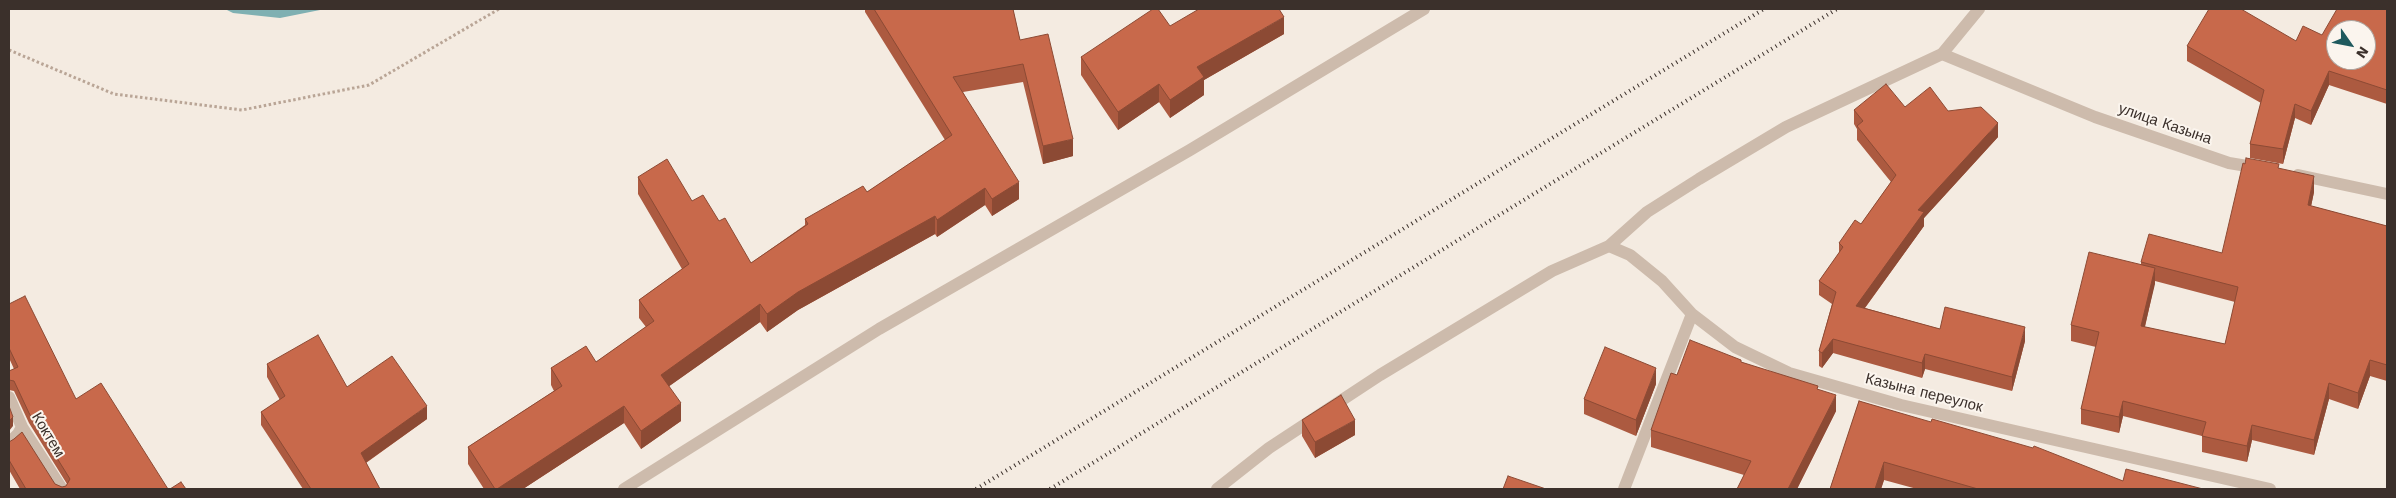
<!DOCTYPE html>
<meta charset="utf-8">
<style>
body{margin:0}
#map{position:relative;width:2396px;height:498px;overflow:hidden;background:#f4ebe1;font-family:"Work Sans",sans-serif}
canvas{display:block}
.frame{position:absolute;inset:0;border:10px solid #3b302b;pointer-events:none}
.north{position:absolute;left:2326px;top:20px;width:50px;height:50px;box-sizing:border-box;background:#fbf5ee;border:1px solid #aea6a0;border-radius:50%;rotate:123deg;font-size:14px;font-weight:700;line-height:20px;text-align:center;color:#3b302b}
.north::after{content:'';display:block;margin:auto;width:18px;height:22px;background:#1f5a5e;clip-path:polygon(50% 0,100% 100%,50% 72%,0 100%)}
</style>
<div id="map">
<canvas width="2396" height="498"></canvas>
<div class="frame"></div>
<div class="north">N</div>
</div>
<script>
const ctx = document.querySelector('canvas').getContext('2d');
ctx.lineJoin = 'round';
function fill(path, color) { ctx.fillStyle = color; ctx.fill(path, 'evenodd'); }
const toPath = rows => new Path2D(rows.map(r => 'M' + r).join(''));
function stroke(path, color, width, dash) { ctx.strokeStyle = color; ctx.lineWidth = width; ctx.lineCap = dash ? 'butt' : 'round'; ctx.setLineDash(dash || []); ctx.stroke(path); }
function label(font, color, halo, rows, align = 'center') {
  ctx.font = font + ' "Work Sans",sans-serif'; ctx.lineWidth = 4; ctx.setLineDash([]); ctx.textBaseline = 'middle'; ctx.strokeStyle = halo; ctx.fillStyle = color; for (const [text, x, y, turn = 0] of rows) {
    ctx.save(); ctx.translate(x, y); ctx.rotate((+turn || 0) * Math.PI / 180); ctx.textAlign = isNaN(turn) ? turn : align; if (halo) ctx.strokeText(text, 0, 0); ctx.fillText(text, 0, 0); ctx.restore();
  }
}
const water = toPath([
 [225,9,325,9,280,18,233,13]
]);
const path = toPath([
 [9,50,114,94,242,110,369,85,499,9]
]);
const street = toPath([
 [1942,54,2095,117,2229,163,2259,168],
 [2298,175,2387,194],
 [1609,246,1630,255,1662,281,1692,314,1735,347,1789,373,1901,405,2270,489],
 [9,397,22,427,62,489],
 [9,443,18,434,22,427],
 [624,489,879,329,1190,150,1424,9],
 [1217,489,1269,448,1380,375,1552,271,1609,246,1647,212,1699,179,1786,127,1942,54,1979,9],
 [1624,489,1692,314]
]);
const rail = toPath([
 [976,489,1764,9],
 [1050,489,1837,9]
]);
const wall = toPath([
 [865,9,1013,9,1020,40,1073,156,1043,164,1023,82,963,92,1019,199,992,216,985,205,937,237,935,234,798,310,767,332,760,322,669,386,681,421,641,449,624,423,523,489,484,489,468,464,468,447,554,391,551,385,551,368,596,362,646,327,639,318,639,300,682,269,638,194,638,177,692,201,719,221,751,263,805,225,805,219,867,192,945,140,865,12],
 [2387,9,2387,104,2329,85,2311,125,2295,118,2283,164,2250,158,2250,144,2261,103,2187,61,2187,46,2296,41,2322,35],
 [1170,26,1284,34,1204,80,1204,95,1170,118,1159,102,1118,130,1081,75,1081,57],
 [1905,107,1948,111,1998,137,1924,218,1924,226,1865,308,1940,329,2025,341,2012,391,1925,369,1922,378,1833,353,1822,368,1819,366,1819,351,1832,304,1819,295,1819,281,1839,253,1839,243,1861,224,1891,182,1857,140,1857,129,1854,124,1854,110],
 [2279,168,2314,192,2311,206,2387,226,2387,381,2370,376,2358,409,2329,399,2314,455,2252,440,2247,462,2202,452,2202,436,2123,416,2119,433,2081,424,2081,409,2096,347,2071,341,2071,325,2141,265,2141,262,2222,253],
 [2155,281,2235,302,2225,344,2145,327],
 [9,304,76,399,168,489,20,489,9,470,9,442,55,484,62,487,66,486,67,484,29,423,14,391,9,390,9,371,14,369,9,358],
 [1741,362,1818,389,1836,411,1797,489,1737,489,1744,475,1651,447,1651,430,1677,375],
 [267,364,347,387,427,419,366,463,380,489,303,489,261,425,261,412,280,400,267,377],
 [1656,384,1636,436,1584,414,1584,399],
 [1859,401,2123,481,2203,489,1917,489,1884,480,1881,489,1830,489],
 [1302,420,1355,435,1315,458,1302,436]
]);
const shadedWall = toPath([
 [1284,17,1284,34,1204,80,1204,95,1170,118,1170,100,1197,67],
 [2329,71,2329,85,2311,125,2311,111],
 [1159,84,1159,102,1118,130,1118,112],
 [2295,104,2295,118,2283,164,2283,149],
 [1998,123,1998,137,1924,218,1924,226,1856,320,1856,306,1918,210],
 [1073,139,1073,156,1043,164,1043,146],
 [2314,176,2314,192,2308,221,2308,205],
 [1019,182,1019,199,992,216,992,199],
 [985,188,985,205,937,237,937,220],
 [935,216,935,234,798,310,767,332,767,314,798,292],
 [2155,268,2155,284,2141,342,2141,326],
 [760,304,760,322,661,392,661,375],
 [2025,327,2025,341,2012,391,2012,377],
 [1833,339,1833,353,1822,368,1822,353],
 [1925,354,1925,369,1922,378,1922,363],
 [2370,360,2370,376,2358,409,2358,393],
 [1656,368,1656,384,1636,436,1636,420],
 [2329,383,2329,399,2314,455,2314,440],
 [1836,395,1836,411,1797,489,1788,489],
 [2123,401,2123,416,2119,433,2119,417],
 [681,403,681,421,641,449,641,431],
 [427,406,427,419,361,466,361,453],
 [624,406,624,423,523,489,497,489],
 [13,417,13,426,9,431,9,421],
 [1355,420,1355,435,1315,458,1315,442],
 [2252,425,2252,440,2247,462,2247,446],
 [1884,462,1884,480,1881,489,1875,489]
]);
const building = toPath([
 [874,9,1013,9,1020,40,1048,34,1073,139,1043,146,1023,64,953,77,1019,182,992,199,985,188,937,220,935,216,798,292,767,314,760,304,661,375,681,403,641,431,624,406,497,489,495,489,468,447,562,386,551,368,586,346,596,362,654,321,639,300,689,264,638,177,667,159,692,201,703,195,719,221,725,218,751,263,808,224,805,219,863,186,867,192,952,135,874,9],
 [1153,9,1158,9,1170,26,1199,9,1279,9,1284,17,1197,67,1204,77,1170,100,1159,84,1118,112,1081,57,1153,9],
 [2209,9,2241,9,2296,41,2303,26,2322,35,2337,9,2387,9,2387,90,2329,71,2311,111,2295,104,2283,149,2250,144,2264,90,2187,46,2209,9],
 [2336,30,2366,30,2366,60,2336,60,2336,30],
 [1886,84,1905,107,1930,87,1948,111,1981,107,1998,123,1918,210,1924,212,1856,306,1940,329,1945,307,2025,327,2012,377,1925,354,1922,363,1833,339,1822,353,1819,351,1836,292,1819,281,1843,247,1839,243,1855,220,1861,224,1896,175,1857,126,1863,121,1854,110,1886,84],
 [2246,158,2279,164,2278,168,2314,176,2308,205,2387,226,2387,365,2370,360,2358,393,2329,383,2314,440,2252,425,2247,446,2202,436,2206,422,2123,401,2119,417,2081,409,2099,332,2071,325,2089,252,2155,268,2141,326,2225,344,2238,287,2141,262,2149,234,2222,253,2243,163,2245,164,2246,158],
 [25,296,76,399,101,383,168,489,26,489,9,460,9,442,14,439,22,432,55,484,62,487,66,486,70,479,29,413,14,381,9,380,9,371,18,367,9,348,9,304,25,296],
 [318,335,347,387,392,356,427,406,361,453,380,489,311,489,261,412,285,396,267,364,318,335],
 [1690,340,1741,360,1741,362,1818,386,1817,389,1836,395,1788,489,1737,489,1751,461,1651,430,1671,373,1677,375,1690,340],
 [1605,347,1656,368,1636,420,1584,399,1605,347],
 [1341,395,1355,420,1315,442,1302,420,1341,395],
 [1859,401,1931,422,1932,419,2033,448,2034,446,2123,481,2126,469,2203,489,1978,489,1884,462,1875,489,1830,489,1859,401],
 [9,406,13,417,9,421,9,406],
 [1508,476,1546,489,1503,489,1508,476],
 [181,482,186,489,170,489,181,482]
]);
const streetNames = [
 ["улица Казына",2165,124,19],
 ["Казына переулок",1924,393,14],
 ["Коктем",48,435,59]
];
fill(water, '#7fb0b2');
stroke(path, '#b9a596', 3, [2.5, 2.5]);
stroke(street, '#cdbbac', 12);
stroke(rail, '#3b302b', 4, [1, 4]);
fill(wall, '#ac5a40');
fill(shadedWall, '#8c4a34');
fill(building, '#c8694b');
stroke(building, '#8c4a34', 1);
label('15px', '#3b302b', '#fbf5ee', streetNames);
</script>
